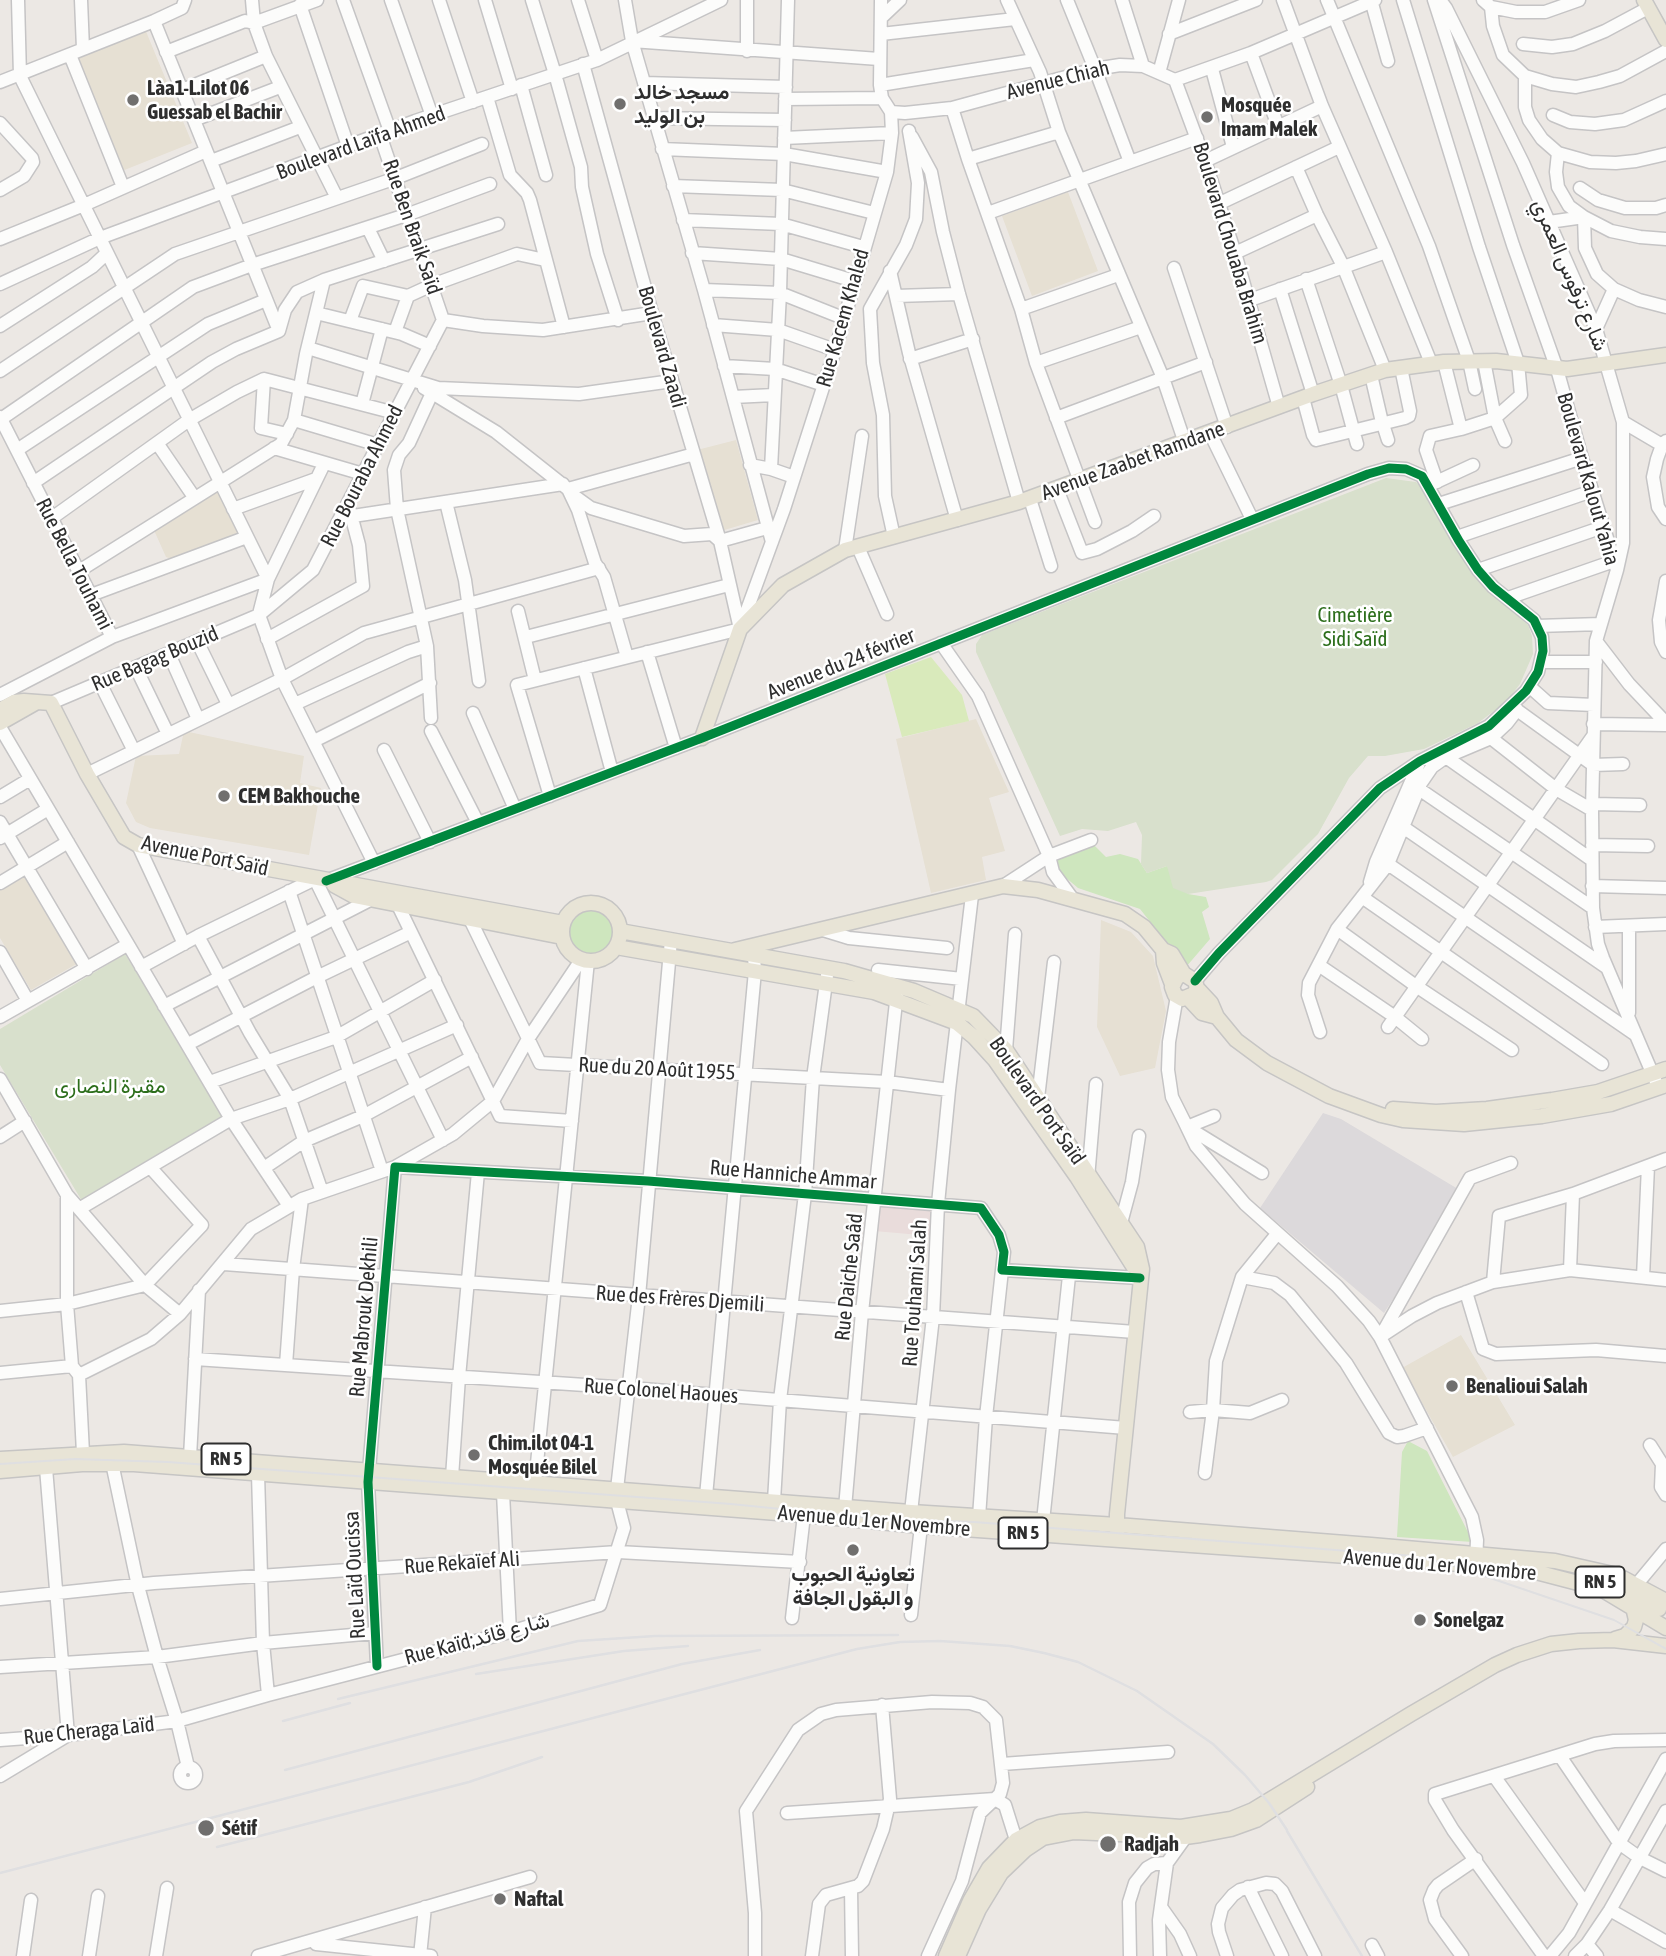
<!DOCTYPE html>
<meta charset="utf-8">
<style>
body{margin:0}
canvas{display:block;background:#ece8e4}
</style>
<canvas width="1666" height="1956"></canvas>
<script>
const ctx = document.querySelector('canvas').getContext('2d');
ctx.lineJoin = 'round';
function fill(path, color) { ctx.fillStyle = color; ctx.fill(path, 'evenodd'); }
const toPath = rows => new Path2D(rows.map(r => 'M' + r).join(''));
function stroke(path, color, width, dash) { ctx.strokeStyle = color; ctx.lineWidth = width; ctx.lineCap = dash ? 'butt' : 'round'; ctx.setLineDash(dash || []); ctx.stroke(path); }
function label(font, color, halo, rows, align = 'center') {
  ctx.font = font + ' "Asap Condensed",Vazirmatn,sans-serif'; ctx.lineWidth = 5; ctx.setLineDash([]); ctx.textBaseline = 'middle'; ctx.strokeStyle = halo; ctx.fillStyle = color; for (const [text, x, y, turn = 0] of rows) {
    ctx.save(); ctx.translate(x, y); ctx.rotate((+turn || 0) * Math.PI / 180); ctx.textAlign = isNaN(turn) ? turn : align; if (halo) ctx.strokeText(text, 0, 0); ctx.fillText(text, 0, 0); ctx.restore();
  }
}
const industrial = toPath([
 [1323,1113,1341,1119,1463,1192,1384,1313,1260,1208]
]);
const education = toPath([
 [145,29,192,143,122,171,75,57],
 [1068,192,1098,271,1032,296,1002,216],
 [736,440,758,520,721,531,697,450],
 [217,488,239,534,174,560,166,557,153,528],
 [976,719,1009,792,989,798,1005,851,982,857,986,880,931,893,896,739],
 [184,731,304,756,300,783,321,788,309,855,150,828,136,822,126,803,136,756,179,754],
 [28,872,80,962,31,990,0,938,0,889],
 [1101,920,1131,932,1153,956,1166,1011,1155,1068,1120,1076,1097,1027],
 [1461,1335,1515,1425,1453,1457,1402,1368]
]);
const medical = toPath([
 [877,1202,935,1207,932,1236,874,1231]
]);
const green = toPath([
 [1093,844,1106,857,1120,854,1138,859,1147,873,1167,866,1188,894,1206,897,1209,907,1202,912,1210,939,1186,967,1140,909,1078,888,1058,871,1057,858],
 '567 933a23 23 0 1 1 46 0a23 23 0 1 1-46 0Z',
 [1408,1441,1427,1451,1473,1542,1397,1537,1402,1452]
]);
const cemetery = toPath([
 [1386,478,1416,482,1430,495,1482,584,1528,625,1532,636,1533,654,1520,684,1506,702,1478,723,1424,749,1385,756,1368,756,1349,778,1318,834,1272,880,1266,882,1188,894,1173,888,1167,866,1147,873,1141,864,1142,835,1136,822,1108,831,1082,829,1060,836,976,652,976,644,982,635],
 [125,954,225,1116,82,1201,0,1065,0,1029]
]);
const pitch = toPath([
 [931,657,962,695,969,721,902,737,885,674]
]);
const minor = toPath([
 [18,0,20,76,268,579,112,637],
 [81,0,83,49],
 [252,0,254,23,266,56,337,198],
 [343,0,390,131],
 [391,0,432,116],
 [439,0,473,102],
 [485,0,512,89],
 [532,0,555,74,581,167,582,187,597,254,618,320],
 [578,0,597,60],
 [625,0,632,41,704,290,772,542],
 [1007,0,1040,72,1059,132,1163,378,1185,443],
 [1067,0,1095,69,1130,162],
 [1122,0,1143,66],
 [1283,0,1322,106,1386,252,1431,363],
 [1327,0,1429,246,1469,361,1475,389],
 [1371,0,1388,61],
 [1403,0,1479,247,1518,363,1521,395,1495,418,1461,429,1430,436,1426,450,1437,482],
 [1434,0,1513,245,1557,369,1582,458,1617,570,1596,641,1592,810,1593,908,1598,944,1603,958,1656,1082],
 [1440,0,1446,8,1523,163,1596,329,1623,422,1623,543,1617,570],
 [1483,0,1491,7,1516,12,1545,12,1579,0],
 [300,5,348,146],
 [1491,7,1493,26,1503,55,1525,76,1552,84,1576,87,1599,82,1620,76,1666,51],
 [881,18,900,0],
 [154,21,279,331],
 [881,34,1015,19],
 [1169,34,1256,0],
 [632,41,879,59],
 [1523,44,1552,47,1573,44,1605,31,1648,8],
 [747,51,747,0],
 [166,52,245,21,254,23,317,0],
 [1251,53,1278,126],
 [70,55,123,187],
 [583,64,652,313,720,541,740,629],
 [1212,69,1233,147],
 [1159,73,1179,0],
 [1525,76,1525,107,1529,120,1542,139,1558,153,1590,162,1616,163,1636,161,1666,154],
 [1175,80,1205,161,1235,253,1279,407],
 [0,82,154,21,182,8,185,0],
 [644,83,786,87],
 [521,85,546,175],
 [880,85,1034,60],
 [182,90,266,56],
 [487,97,510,175,527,193,530,200,564,327],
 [785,99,882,98],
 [952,108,968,159,1021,309,1036,363,1095,522],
 [891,112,905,113,952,108,1095,69,1120,65,1143,66,1175,80,1251,53,1375,0],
 [1553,115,1570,122,1595,124,1624,120,1666,101],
 [653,118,785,120],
 [194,120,280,87],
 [0,123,32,158,33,162,24,176,0,190],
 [380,135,443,320],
 [912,137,931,172,943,232,959,294,1019,502],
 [784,138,892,133],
 [662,149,784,154,887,172],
 [1558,153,1556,172,1558,187,1569,206,1584,217,1611,231,1640,237,1666,239],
 [968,159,1059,132],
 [211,161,300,127],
 [1205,161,1322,106],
 [1296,167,1317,215,1343,266,1385,370],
 [673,186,782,190,874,213],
 [1580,188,1598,200,1625,208,1656,208,1666,205],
 [1218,204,1339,147],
 [988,213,1197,138],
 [683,220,781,224,863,247],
 [1549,222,1584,217,1585,248,1597,274,1614,289,1639,300,1666,307],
 [368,228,384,261],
 [0,239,84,205,206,151],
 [692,253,781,259,854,281],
 [1235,253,1317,215],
 [1174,268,1227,427],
 [890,271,909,353,957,520],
 [1306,279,1341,385,1357,444],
 [0,284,100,238,415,121,597,60,721,0],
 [1280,289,1313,394],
 [704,290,780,293,843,318],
 [408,296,432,285,517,254,545,260],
 [896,296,959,294],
 [1250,300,1386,252],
 [1021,309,1118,275],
 [316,313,402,334,430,346],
 [443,320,483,326,543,330,652,313],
 [350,321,363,286,408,296,395,332],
 [713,325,778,330,835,350],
 [0,326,92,267,107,253],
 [1596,329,1614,289],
 [308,348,438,388,579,394,672,381],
 [910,359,973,339],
 [1484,361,1495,418,1505,441],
 [1444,362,1461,429],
 [1036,363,1141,327],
 [724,366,775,369,824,385],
 [0,371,175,254,396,178,482,144],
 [1371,375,1381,418,1388,440],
 [264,379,261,428,287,434],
 [424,388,496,432,568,489,578,510,595,563,604,577,627,657],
 [733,397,774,395],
 [1303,398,1313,435,1316,440,1405,418,1409,416,1410,411,1401,368],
 [362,404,382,329],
 [0,417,112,637,0,695],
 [1056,418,1206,362],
 [1,419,193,287,252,265,409,214,490,184],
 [294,420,378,445],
 [1623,422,1662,445],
 [1210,433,1252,519],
 [1666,441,1662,445,1657,459,1653,477,1658,507,1666,519],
 [157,443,194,497],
 [274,448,363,474],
 [17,450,208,324,266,300],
 [750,465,771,469,794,477],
 [771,469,780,293,788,0],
 [33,483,212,362,236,349,279,331,285,310,297,292,324,280,498,224],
 [1432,484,1473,465],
 [568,489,694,454],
 [1057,489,1082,553,1097,549,1132,531,1154,516],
 [573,495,591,508,684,536,712,534,720,541,767,528],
 [1030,499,1051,566],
 [446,502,465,580,479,681],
 [1439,504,1582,458],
 [233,509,316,479],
 [52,518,189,420,237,392,264,379,395,413],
 [340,518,563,484],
 [894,537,885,496,883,415,873,363,870,309,906,245,916,219,918,183,909,131],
 [1457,537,1592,491],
 [858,547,887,614],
 [845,550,862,436],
 [1478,570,1603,527],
 [79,571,281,444,294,420,306,354,324,280],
 [1666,581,1659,620,1661,642,1666,652],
 [91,595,247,537],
 [1508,598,1614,561],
 [518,611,535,680],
 [259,614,268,579,324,464],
 [259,615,282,679,374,863],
 [1537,626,1601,624],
 [740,629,784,509,835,350,887,172,892,133,891,112,882,98,880,85,881,0],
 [526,637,729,585],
 [267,639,363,586,359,545,350,511],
 [197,641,228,704],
 [1596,641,1629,684,1666,723],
 [941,643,978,696,1049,856,1053,872,1072,898],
 [647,652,676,748],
 [169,654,198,719],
 [1541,662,1596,662],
 [136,668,168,734],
 [584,668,612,772],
 [100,683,134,751],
 [1529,686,1548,703,1594,705],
 [51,703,259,615,313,570,443,320],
 [295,704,408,652,427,646],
 [1517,710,1593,765,1623,764],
 [473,713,515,809],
 [431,718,427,646,397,509,394,470,399,455,409,443,432,393],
 [1593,724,1666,725],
 [0,727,231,1119,289,1206],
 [431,731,478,823],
 [1491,738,1556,789,1592,810],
 [314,741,430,683],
 [384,750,430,842],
 [1446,757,1592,860],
 [87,774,282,679,364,633,599,568],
 [1419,789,1593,908],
 [550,796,517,685,740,629],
 [0,797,30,779],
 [1593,804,1640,805],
 [0,822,87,969],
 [1403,827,1606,967],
 [0,838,48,809],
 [138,845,184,944],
 [1592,845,1648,846],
 [1388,864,1636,1035],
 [328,880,702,738,1368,474,1389,468,1406,469,1422,476,1459,541,1478,570,1493,587,1534,620,1542,637,1543,651,1538,672,1526,691,1489,726,1420,761,1380,788,1219,953,1195,981],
 [1370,882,1376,862,1420,761],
 [0,883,68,842],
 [1003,886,1049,856,1091,840],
 [1592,886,1666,888],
 [289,891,382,1171],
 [1362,897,1602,1064],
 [395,899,500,1116,572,1121],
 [467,913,540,1063,813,1078,887,1082,949,1090],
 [1595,927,1666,924],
 [1337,929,1416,986,1512,1050],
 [823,930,849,938,947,948],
 [198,936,250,1033,290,1099,322,1192],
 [0,952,28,1001],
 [1320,966,1395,1017,1422,1039],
 [141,967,198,936,315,879,443,1140],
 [878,970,962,979],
 [1177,996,1169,1042,1168,1070,1172,1097,1184,1121,1196,1146,1245,1204,1337,1286,1369,1321,1380,1337,1472,1517,1477,1540,1476,1563],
 [164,1006,370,900],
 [1629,1013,1629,926],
 [0,1017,127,945],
 [1388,1027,1593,736],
 [1320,1032,1308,995,1309,983,1337,929,1388,864,1421,783,1432,767,1446,757,1491,738,1507,723,1517,710,1516,708],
 [188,1044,317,977,411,932],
 [1006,1050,1015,934],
 [0,1079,67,1195,145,1285,180,1314],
 [210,1082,336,1037,435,980],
 [1038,1098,1054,962],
 [1187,1127,1262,1173],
 [1187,1127,1214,1116],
 [0,1137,25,1121],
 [264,1168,304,1141,363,1116,472,1057],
 [1088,1178,1096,1084],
 [67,1195,67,1304,72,1366,79,1375,83,1453],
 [79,1209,231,1119,290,1099,457,1025],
 [1121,1223,1132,1182,1139,1136],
 [224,1264,1135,1332],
 [1570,1270,1573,1194],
 [1242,1277,1274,1283,1290,1295,1346,1363,1389,1433,1397,1437,1404,1436,1427,1428],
 [1643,1277,1648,1166],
 [1493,1282,1499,1216,1573,1194,1666,1159],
 [1466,1292,1483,1349,1496,1354,1596,1350,1666,1356],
 [0,1311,67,1304,145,1285,202,1225,150,1167],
 [1382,1334,1470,1178,1511,1163],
 [1380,1337,1412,1316,1437,1303,1493,1282,1570,1270,1666,1280],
 [195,1359,630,1388,1126,1428],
 [286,1365,293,1269,302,1199],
 [0,1373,72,1366],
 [79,1375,151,1339,180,1314,251,1229,302,1199,395,1167,453,1134,493,1101,528,1039,581,960],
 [1190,1412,1213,1410,1216,1361,1242,1277,1277,1234],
 [1650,1445,1662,1464,1661,1487,1666,1495],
 [107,1456,112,1463,138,1586,157,1657,177,1721,188,1767],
 [190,1457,199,1290],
 [1205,1473,1213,1410,1250,1413,1282,1400],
 [258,1474,263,1643,268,1695],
 [452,1477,459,1377,478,1172],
 [535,1483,588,961],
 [617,1489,639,1296,671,940],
 [503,1493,510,1632],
 [706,1496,755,971,754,956],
 [774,1501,780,1400,805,1194,813,1078,828,968],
 [845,1508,862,1312,897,993],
 [911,1512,933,1317,938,1204,949,1090,972,895],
 [979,1517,986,1417,1002,1270],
 [1043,1521,1069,1276],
 [1637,1584,1666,1549],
 [0,1599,154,1583,618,1552,800,1562],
 [911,1615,921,1526],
 [792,1618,804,1515],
 [377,1666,368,1482,395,1167,648,1181,981,1208,999,1235,1004,1252,1002,1270,1140,1278],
 [0,1667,157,1657,263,1643,375,1633],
 [0,1740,68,1735,177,1721,268,1695,510,1632,600,1605,624,1528,617,1501],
 [1560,1756,1619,1843,1640,1858,1666,1871],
 [1002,1764,1168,1752],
 '180 1775a8 8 0 1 1 16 0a8 8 0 1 1-16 0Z',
 [0,1776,68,1735,46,1468],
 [1494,1776,1585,1903],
 [787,1813,995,1799,1005,1805,1016,1840,1022,1847],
 [1248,1887,1282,1956],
 [851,1888,852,1956],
 [1161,1907,1180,1934,1190,1956],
 [1610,1910,1666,1942],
 [316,1944,431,1956],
 [1587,1944,1597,1956],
 [1372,1945,1378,1956],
 [23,1956,31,1900],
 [89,1956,98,1896],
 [156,1956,167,1888],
 [258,1956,530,1877],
 [420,1956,425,1907],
 [755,1956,755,1913,746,1811,798,1730,821,1714,836,1710,932,1702,970,1703,983,1707,996,1720,1003,1783,1000,1794,980,1813,962,1881,928,1956],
 [812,1956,819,1904,826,1895,858,1886,863,1881,883,1829,890,1799,882,1705],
 [1130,1956,1129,1902,1135,1883,1147,1868,1154,1864,1167,1863],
 [1160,1956,1159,1920,1167,1863,1190,1831],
 [1227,1956,1219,1932,1218,1924,1222,1908,1233,1895,1240,1890,1266,1883,1275,1884,1282,1891,1315,1956],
 [1462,1956,1435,1919,1430,1900,1434,1890,1438,1885,1476,1859],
 [1544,1956,1453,1830,1435,1800,1435,1794,1595,1744,1614,1741,1666,1740],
 [1550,1956,1569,1933,1666,1759],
 [1575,1956,1587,1944,1610,1910,1666,1811]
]);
const major = toPath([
 [1644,0,1666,40],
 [0,710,14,702,24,701,51,703,87,774,124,837,138,845,563,923],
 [0,723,37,702],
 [702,738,740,629,783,585,845,550,1019,502,1313,394,1385,370,1444,362,1496,361,1567,369,1666,355],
 [334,885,354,896,562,937],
 '562 932a29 29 0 1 1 58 0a29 29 0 1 1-58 0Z',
 [620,931,844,971,914,991,973,1016,1006,1050,1137,1247,1142,1269,1117,1514,1117,1534],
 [616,947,874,992,957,1023,974,1037,995,1060,1077,1177,1140,1277],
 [735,950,1003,886,1038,890,1125,914,1144,927,1163,950,1172,954,1184,974,1195,981,1197,988,1194,994,1182,999,1175,995,1172,987,1177,977,1184,974],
 [1163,950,1164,963,1172,984],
 [1197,988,1211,1003,1217,1017,1236,1040,1267,1063,1329,1096,1381,1115,1403,1120,1464,1124,1542,1116,1611,1104,1666,1085],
 [1188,998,1202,1013,1217,1017],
 [1393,1109,1436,1112,1487,1109,1552,1100,1598,1092,1666,1069],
 [0,1459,124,1452,911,1512,1117,1525,1371,1545,1555,1561,1617,1575,1666,1601],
 [0,1471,82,1464,134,1464,804,1515,921,1526,1475,1565,1536,1572,1601,1589,1666,1628],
 [1625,1593,1659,1609],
 [1615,1639,1625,1636,1634,1627,1636,1620,1633,1607],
 [946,1956,970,1901,989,1868,1016,1840,1040,1827,1060,1822,1086,1820,1181,1827,1231,1819,1253,1810,1411,1714,1495,1665,1517,1655,1551,1644,1579,1641,1613,1640,1666,1646],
 [958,1956,979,1909,1001,1873,1025,1850,1043,1838,1074,1832,1185,1837,1200,1835,1231,1829,1256,1820,1307,1787]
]);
const tram = toPath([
 [0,1464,75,1459,168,1462,731,1504,881,1519,974,1522,1413,1556,1449,1564,1614,1620,1666,1649]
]);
const rail = toPath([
 [476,1674,624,1651,688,1646],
 [338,1699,578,1641,655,1636,898,1635],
 [283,1721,350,1703],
 [285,1770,682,1664,760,1650],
 [1287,1831,1362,1956],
 [217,1847,469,1782,542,1757],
 [0,1873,857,1649,900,1642,940,1641,1010,1646,1044,1653,1078,1662,1137,1691,1213,1744,1245,1775,1269,1803,1287,1830]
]);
const cycleway = toPath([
 [326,881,702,738,1368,474,1389,468,1406,469,1422,476,1459,541,1478,570,1493,587,1534,620,1542,637,1543,651,1538,672,1526,691,1489,726,1420,761,1380,788,1219,953,1195,981],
 [377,1666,368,1482,395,1167,648,1181,981,1208,999,1235,1004,1252,1002,1270,1140,1278]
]);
const markers = [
 [133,100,7,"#706f6e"],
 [620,104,7,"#706f6e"],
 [1207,117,7,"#706f6e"],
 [224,796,7,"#706f6e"],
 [1452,1386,7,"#706f6e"],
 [474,1455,7,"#706f6e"],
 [853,1550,7,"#706f6e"],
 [1420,1620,7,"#706f6e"],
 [206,1828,9,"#706f6e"],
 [1108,1844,9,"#706f6e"],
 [500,1899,7,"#706f6e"]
];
const shields = [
 [226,1459,49],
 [1023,1533,49],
 [1600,1582,49]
];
const shieldNames = [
 ["RN 5",226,1459],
 ["RN 5",1023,1533],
 ["RN 5",1600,1582]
];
const streetNames = [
 ["Avenue Chiah",1058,80,-14],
 ["Boulevard Laïfa Ahmed",361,143,-20],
 ["Rue Ben Braik Saïd",412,227,71],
 ["Boulevard Chouaba Brahim",1230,243,73],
 ["شارع ترفوس العمري",1570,275,67],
 ["Rue Kacem Khaled",843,318,-74],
 ["Boulevard Zaadi",662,347,74],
 ["Avenue Zaabet Ramdane",1133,461,-20],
 ["Rue Bouraba Ahmed",362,476,-63],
 ["Boulevard Kalout Yahia",1588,479,74],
 ["Rue Bella Touhami",74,564,63],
 ["Rue Bagag Bouzid",155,659,-23],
 ["Avenue du 24 février",841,664,-22],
 ["Avenue Port Saïd",205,856,12],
 ["Rue du 20 Août 1955",657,1069,3],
 ["Boulevard Port Saïd",1037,1101,55],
 ["Rue Hanniche Ammar",793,1175,5],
 ["Rue Daiche Saâd",849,1277,-84],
 ["Rue Touhami Salah",915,1293,-86],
 ["Rue des Frères Djemili",680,1299,4],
 ["Rue Mabrouk Dekhili",364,1317,-85],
 ["Rue Colonel Haoues",661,1391,4],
 ["Avenue du 1er Novembre",874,1521,5],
 ["Rue Rekaïef Ali",462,1563,-4],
 ["Avenue du 1er Novembre",1440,1565,5],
 ["Rue Laïd Oucissa",355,1575,-93],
 ["Rue Kaïd;شارع قائد",477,1639,-15],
 ["Rue Cheraga Laïd",89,1731,-6]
];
const poiNames = [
 ["Làa1-L.ilot 06",147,88],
 ["Guessab el Bachir",147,112],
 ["مسجد خالد",634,92],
 ["بن الوليد",634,116],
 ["Mosquée",1221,105],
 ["Imam Malek",1221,129],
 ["CEM Bakhouche",238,796],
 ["Benalioui Salah",1466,1386],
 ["Chim.ilot 04-1",488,1443],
 ["Mosquée Bilel",488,1467],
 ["تعاونية الحبوب",853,1574,"center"],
 ["و البقول الجافة",853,1598,"center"],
 ["Sonelgaz",1434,1620],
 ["Sétif",222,1828],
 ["Radjah",1124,1844],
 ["Naftal",514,1899]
];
const parkNames = [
 ["Cimetière",1355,615],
 ["Sidi Saïd",1355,639],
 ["مقبرة النصارى",110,1086]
];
fill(industrial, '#dcd9db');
fill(education, '#e6e0d3');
fill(medical, '#e9dcdb');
fill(green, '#cee6be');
fill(cemetery, '#d8e0cc');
fill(pitch, '#d9eabb');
stroke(minor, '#c5c4c5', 15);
stroke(major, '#c6c5c4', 17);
stroke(minor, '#fcfcfb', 12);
stroke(major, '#e8e4d6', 14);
stroke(tram, '#dfdfe1', 2);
stroke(rail, '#dfdfe1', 2.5);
stroke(cycleway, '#00873e', 9);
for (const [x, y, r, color] of markers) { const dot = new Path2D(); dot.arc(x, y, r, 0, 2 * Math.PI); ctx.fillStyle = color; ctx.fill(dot); stroke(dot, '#fff', 2.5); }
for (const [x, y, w] of shields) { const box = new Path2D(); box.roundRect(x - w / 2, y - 15.5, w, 31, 5); ctx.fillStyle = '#fff'; ctx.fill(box); stroke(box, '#2e2e2e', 2); }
label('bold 19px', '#2e2e2e', null, shieldNames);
label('21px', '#2e2e2e', '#fff', streetNames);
label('bold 21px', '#2e2e2e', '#fff', poiNames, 'left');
label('21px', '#2c6e1b', '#fff', parkNames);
</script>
